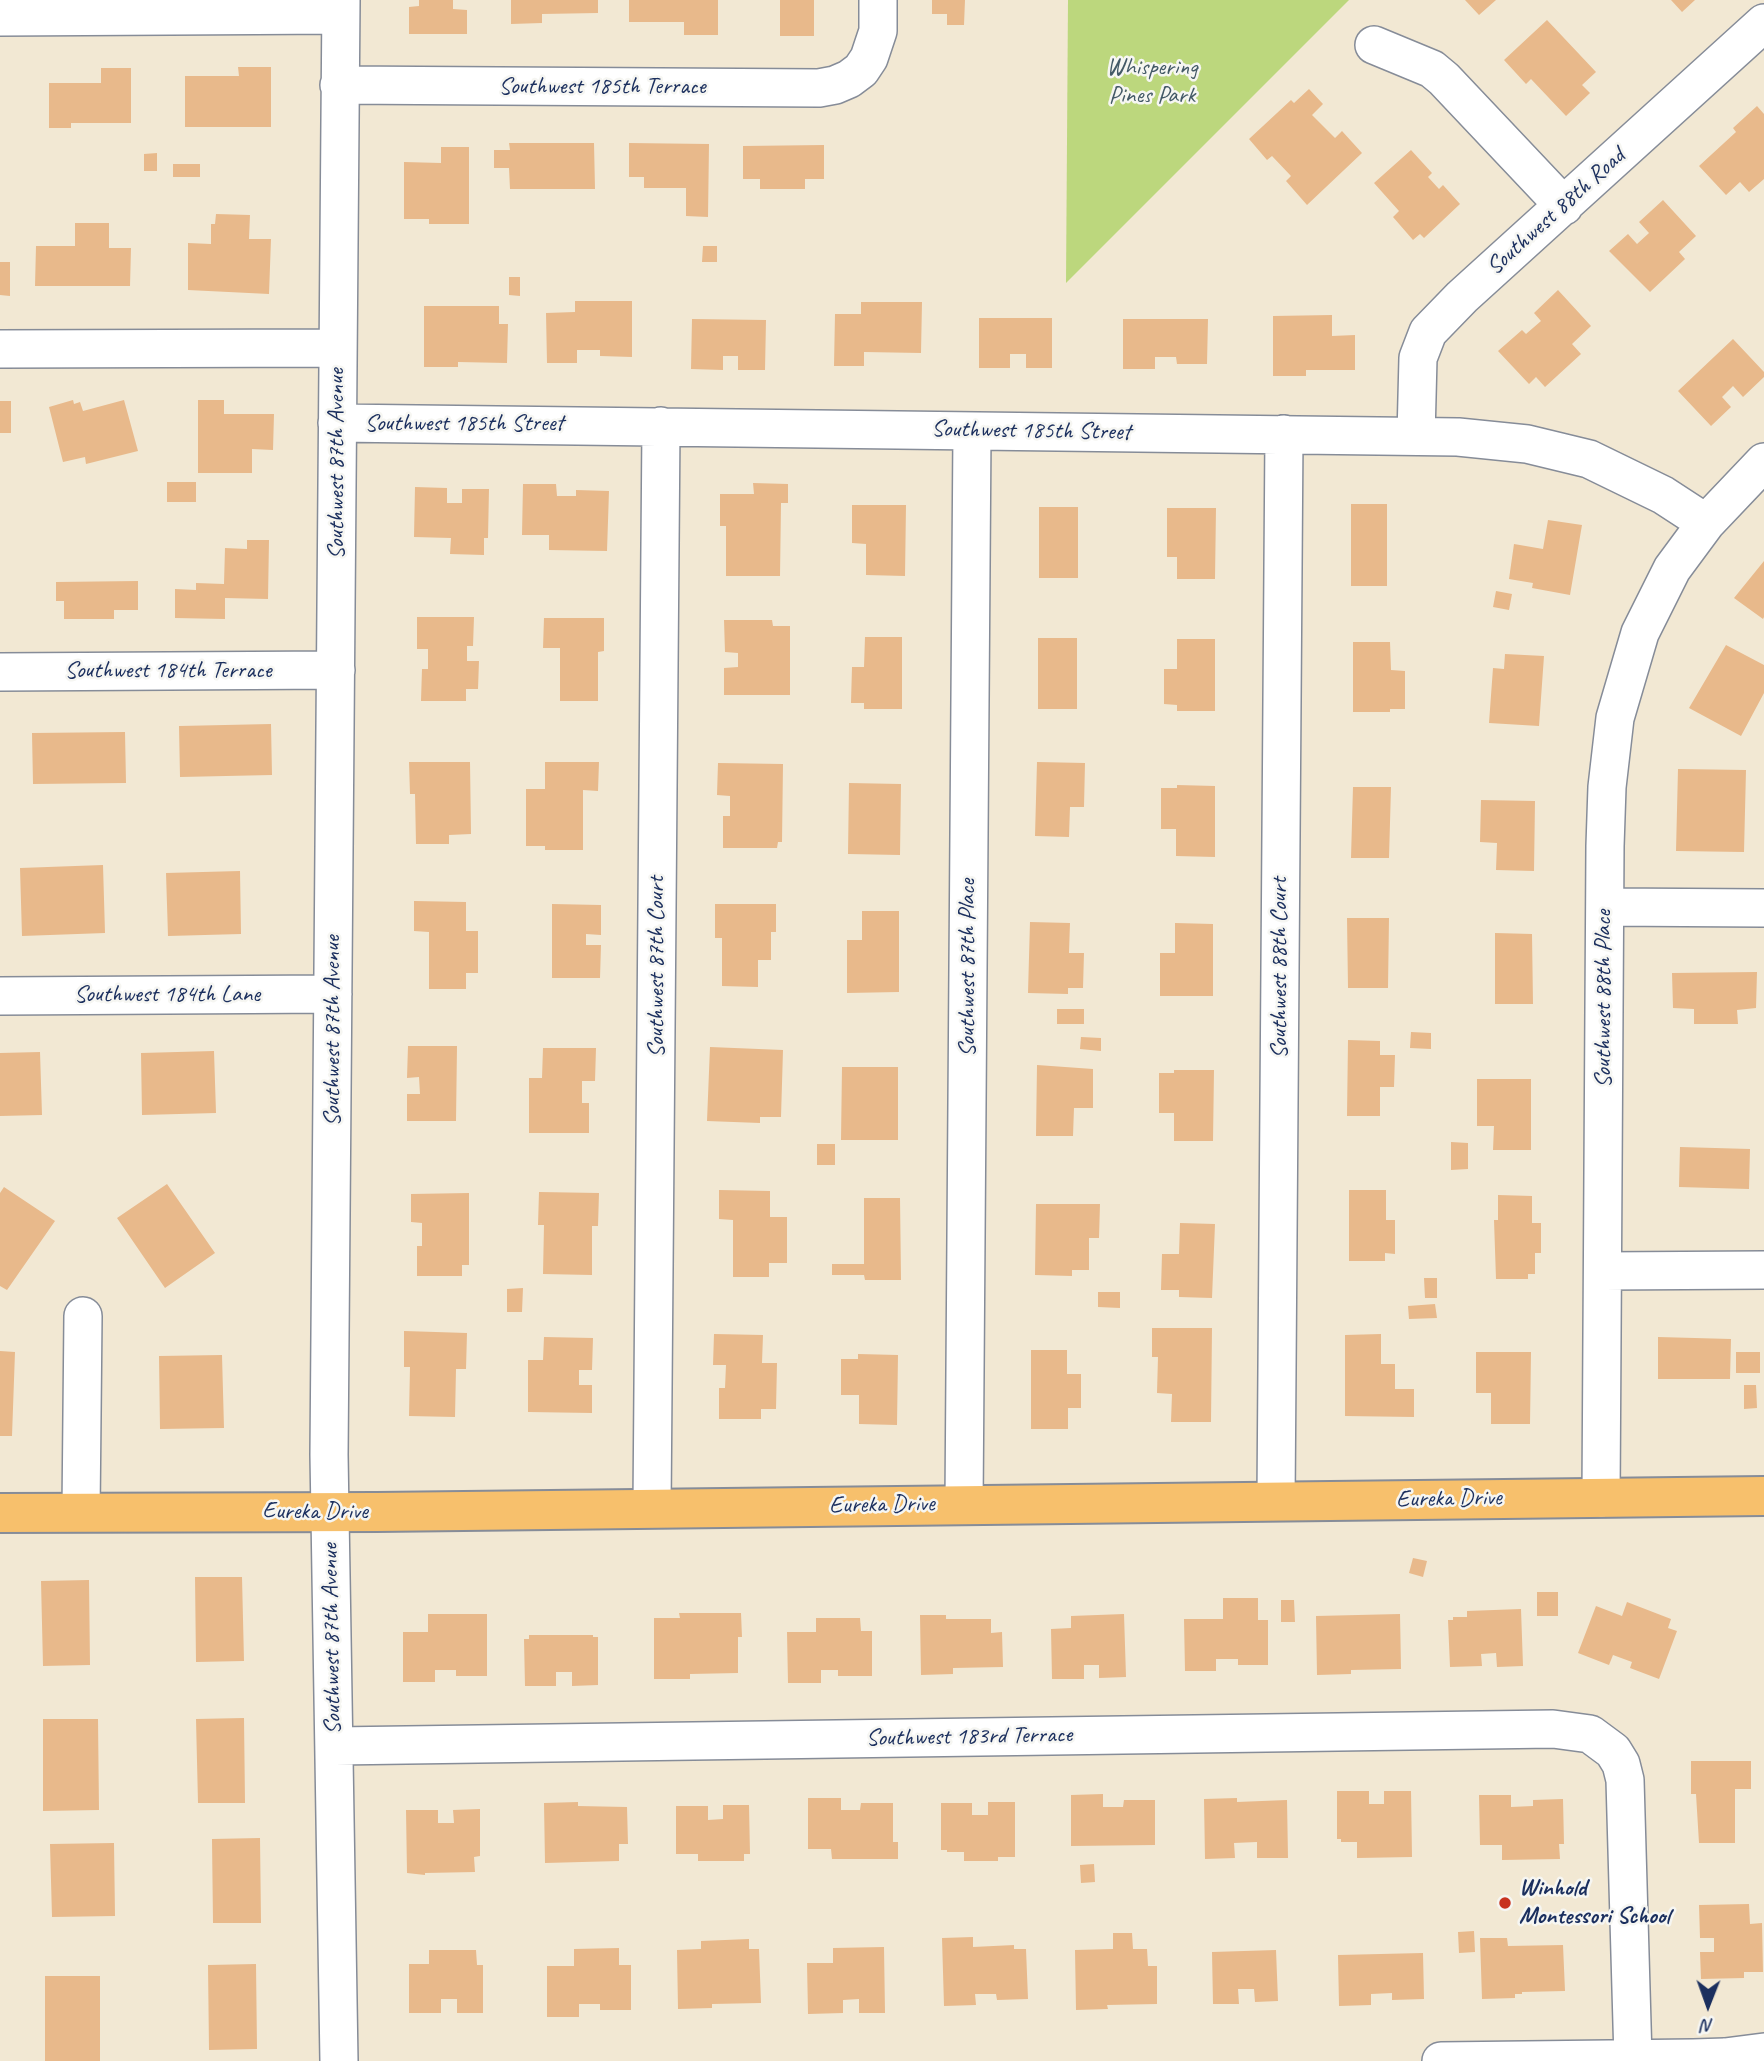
<!DOCTYPE html>
<style>
body{margin:0}
#map{position:relative;width:1764px;height:2061px;overflow:hidden;background:#f2e8d3;font-family:Caveat,sans-serif}
canvas{display:block}
.north{position:absolute;left:1673px;top:1970px;width:70px;height:70px;-webkit-text-stroke:5px #f6f6f2;paint-order:stroke;rotate:181deg;font-size:19px;font-weight:700;line-height:28px;text-align:center;color:#1b2f5e}
.north::after{content:'';display:block;margin:auto;width:24px;height:32px;background:#1b2f5e;clip-path:polygon(50% 0,100% 100%,50% 72%,0 100%)}
</style>
<div id="map">
<canvas width="1764" height="2061"></canvas>
<div class="north">N</div>
</div>
<script>
const ctx = document.querySelector('canvas').getContext('2d');
ctx.lineJoin = 'round';
function fill(path, color) { ctx.fillStyle = color; ctx.fill(path, 'evenodd'); }
const toPath = rows => new Path2D(rows.map(r => 'M' + r).join(''));
function stroke(path, color, width, dash) { ctx.strokeStyle = color; ctx.lineWidth = width; ctx.lineCap = dash ? 'butt' : 'round'; ctx.setLineDash(dash || []); ctx.stroke(path); }
function label(font, color, halo, rows, align = 'center') {
  ctx.font = font + ' Caveat,sans-serif'; ctx.lineWidth = 5; ctx.setLineDash([]); ctx.textBaseline = 'middle'; ctx.strokeStyle = halo; ctx.fillStyle = color; for (const [text, x, y, turn = 0] of rows) {
    ctx.save(); ctx.translate(x, y); ctx.rotate((+turn || 0) * Math.PI / 180); ctx.textAlign = isNaN(turn) ? turn : align; if (halo) ctx.strokeText(text, 0, 0); ctx.fillText(text, 0, 0); ctx.restore();
  }
}
const green = toPath([
 [1068,0,1349,0,1066,283]
]);
const building = toPath([
 [419,0,453,0,453,9,467,10,467,34,409,34,409,7,419,6],
 [511,0,598,0,598,13,542,14,542,23,511,24],
 [629,0,718,0,718,35,684,35,684,22,629,22],
 [780,0,814,0,814,36,780,36],
 [932,0,965,0,964,25,947,25,947,14,932,14],
 [1465,0,1496,0,1479,15],
 [1671,0,1695,0,1682,12],
 [1547,20,1596,72,1582,85,1590,93,1566,116,1531,79,1526,84,1504,60],
 [238,67,271,67,271,127,185,127,185,76,239,76],
 [101,68,131,68,131,123,71,123,71,128,49,128,49,83,101,83],
 [1309,89,1323,104,1312,115,1335,138,1342,131,1362,153,1307,205,1286,181,1291,176,1272,156,1267,160,1249,139,1291,100,1294,103],
 [1757,106,1764,114,1764,179,1749,192,1740,182,1726,195,1699,166,1736,132,1733,128],
 [509,143,594,143,595,189,510,189,509,168,494,168,494,150,510,150],
 [629,143,709,144,708,217,686,216,686,188,644,188,644,177,629,177],
 [824,145,824,179,805,179,805,189,760,189,760,179,743,179,743,146],
 [441,147,469,147,469,224,429,224,429,219,404,219,404,162,441,163],
 [1411,150,1432,173,1428,177,1439,189,1443,185,1460,204,1424,238,1420,234,1413,240,1393,217,1399,211,1374,183],
 [157,153,157,171,144,171,144,154],
 [173,164,200,164,200,177,173,177],
 [1663,200,1696,236,1679,252,1685,259,1650,292,1609,251,1628,234,1637,244,1649,233,1639,222],
 [216,214,250,215,249,239,271,239,269,294,188,290,188,243,211,244,211,224,215,224],
 [75,223,109,223,109,248,131,248,130,286,35,286,36,246,75,246],
 [703,246,717,246,717,262,702,262],
 [0,262,10,262,10,296,0,295],
 [509,277,520,277,520,296,509,295],
 [1558,290,1591,326,1572,344,1581,354,1545,387,1536,377,1529,384,1498,351,1522,330,1526,334,1541,321,1534,313],
 [575,301,632,301,632,357,600,356,600,350,577,350,577,363,547,363,546,313,575,312],
 [861,302,922,302,921,353,864,352,864,366,834,366,835,314,861,314],
 [424,306,499,306,499,324,508,324,507,363,458,362,458,367,424,367],
 [1332,315,1332,336,1355,335,1355,370,1306,370,1306,376,1273,376,1273,316],
 [979,318,1052,318,1052,368,1026,368,1026,354,1010,354,1010,368,979,368],
 [692,319,766,320,765,370,738,370,738,356,723,356,723,370,691,369],
 [1123,319,1208,319,1207,364,1177,364,1176,357,1155,357,1155,369,1123,369],
 [1733,339,1764,372,1764,377,1743,397,1733,386,1722,397,1731,407,1711,426,1678,391],
 [73,400,74,404,80,402,83,411,124,400,138,451,86,464,85,457,63,462,49,407],
 [198,400,224,400,224,414,274,414,273,450,252,449,252,473,198,473],
 [0,401,11,401,11,433,0,433],
 [167,482,196,482,196,502,167,502],
 [753,483,788,484,788,503,781,503,780,576,726,576,726,526,720,526,720,494,754,494],
 [523,484,556,484,557,496,576,496,576,490,609,491,607,551,549,550,549,535,522,535],
 [415,487,447,488,447,503,462,503,462,489,489,489,488,538,484,538,484,555,450,554,451,538,414,537],
 [1351,504,1387,504,1387,586,1351,586],
 [852,505,906,505,905,576,866,575,866,544,852,543],
 [1039,507,1078,507,1078,578,1039,578],
 [1167,508,1216,508,1215,579,1177,579,1177,557,1167,557],
 [1548,520,1582,525,1570,595,1532,588,1533,583,1509,579,1514,544,1543,549],
 [247,540,269,540,268,599,225,598,225,619,175,618,175,589,196,590,196,583,224,584,225,548,247,549],
 [1764,561,1764,617,1763,619,1734,598],
 [138,581,138,610,114,610,114,619,64,619,64,601,56,601,56,582],
 [1496,591,1512,594,1509,610,1493,607],
 [417,617,474,617,473,646,467,646,467,661,479,661,478,689,466,689,466,701,421,701,422,669,428,669,428,649,417,649],
 [544,618,604,618,604,651,598,652,598,701,560,701,560,648,543,648],
 [724,620,772,620,773,626,790,626,790,695,724,695,724,668,738,667,738,653,725,652],
 [865,637,902,637,902,709,864,709,864,703,851,703,852,667,864,667],
 [1038,638,1077,638,1077,709,1038,709],
 [1177,639,1215,639,1215,711,1177,711,1177,705,1164,704,1164,669,1177,669],
 [1353,642,1390,642,1391,670,1405,671,1405,709,1390,709,1390,712,1353,712],
 [1726,645,1764,665,1764,693,1741,736,1689,708],
 [1505,654,1544,656,1539,726,1489,723,1493,668,1504,669],
 [271,724,272,775,180,777,179,726],
 [125,732,126,783,33,784,32,733],
 [409,762,470,762,471,834,449,835,449,844,416,844,415,794,410,794],
 [545,762,599,762,598,791,583,790,583,850,545,850,545,846,526,846,526,789,545,789],
 [1037,762,1085,763,1084,807,1070,807,1069,837,1035,836],
 [718,763,783,764,782,842,778,842,777,848,723,848,723,816,730,816,730,796,717,795],
 [1678,769,1746,770,1744,852,1676,851],
 [849,783,901,784,900,855,848,854],
 [1177,785,1215,786,1215,857,1176,856,1176,829,1161,829,1161,788,1177,788],
 [1353,787,1391,787,1389,858,1351,858],
 [1481,800,1535,801,1534,871,1496,870,1497,843,1480,842],
 [103,865,105,933,22,936,20,868],
 [240,871,241,934,168,936,166,873],
 [414,901,466,902,466,931,478,931,478,973,466,973,466,989,429,989,429,932,414,931],
 [552,904,601,905,601,935,586,934,586,945,601,945,600,978,552,978],
 [715,904,776,904,776,932,771,932,771,960,758,960,758,987,722,986,722,938,715,938],
 [862,911,899,911,899,992,847,993,847,940,862,940],
 [1347,918,1389,918,1388,988,1348,988],
 [1030,922,1070,923,1069,953,1084,953,1083,988,1068,988,1068,994,1028,993],
 [1175,923,1213,924,1213,996,1160,996,1160,953,1175,953],
 [1495,933,1532,934,1533,1004,1495,1004],
 [1757,972,1756,1008,1737,1010,1738,1024,1694,1024,1694,1009,1673,1008,1672,973],
 [1057,1009,1084,1009,1084,1024,1057,1024],
 [1411,1032,1431,1033,1431,1049,1410,1048],
 [1081,1037,1101,1038,1101,1051,1080,1049],
 [1348,1040,1380,1041,1380,1055,1395,1055,1394,1087,1380,1087,1380,1116,1347,1116],
 [408,1046,457,1046,456,1121,407,1121,407,1094,420,1094,419,1077,407,1078],
 [710,1047,783,1050,781,1117,760,1117,760,1123,707,1121],
 [543,1048,596,1048,595,1081,582,1081,582,1103,589,1103,589,1133,529,1133,529,1078,542,1078],
 [214,1051,216,1113,142,1115,141,1053],
 [40,1052,42,1115,0,1116,0,1053],
 [1037,1065,1093,1069,1093,1108,1074,1108,1073,1136,1036,1136],
 [842,1067,898,1067,898,1140,841,1140],
 [1174,1070,1214,1070,1213,1141,1174,1141,1174,1113,1159,1113,1159,1073,1174,1073],
 [1477,1079,1531,1079,1531,1150,1493,1150,1494,1126,1477,1126],
 [1451,1142,1468,1143,1468,1169,1451,1170],
 [817,1144,835,1144,835,1165,817,1165],
 [1680,1147,1750,1149,1749,1189,1679,1187],
 [167,1184,215,1253,165,1288,117,1218],
 [4,1187,55,1221,7,1290,0,1286,0,1193],
 [719,1190,770,1191,770,1217,787,1217,787,1263,769,1263,769,1277,733,1277,733,1220,719,1219],
 [1349,1190,1386,1190,1386,1220,1395,1220,1395,1254,1385,1253,1385,1261,1349,1261],
 [539,1192,599,1193,598,1226,592,1226,592,1275,543,1274,544,1225,538,1225],
 [469,1193,469,1265,462,1265,462,1276,417,1276,417,1246,422,1246,422,1223,411,1222,411,1194],
 [1498,1195,1532,1196,1532,1223,1541,1223,1541,1253,1535,1253,1535,1274,1528,1274,1528,1279,1496,1279,1494,1220,1498,1220],
 [864,1198,900,1198,901,1280,865,1280,864,1275,832,1275,832,1264,864,1264],
 [1036,1204,1100,1204,1099,1238,1089,1238,1089,1270,1072,1270,1072,1276,1035,1275],
 [1180,1223,1215,1224,1212,1298,1179,1297,1179,1290,1161,1290,1162,1254,1179,1254],
 [1424,1278,1437,1278,1437,1298,1425,1298],
 [523,1288,522,1312,507,1312,507,1289],
 [1098,1292,1120,1292,1120,1308,1098,1307],
 [1435,1304,1437,1318,1409,1319,1408,1306],
 [1152,1328,1212,1328,1211,1422,1171,1422,1172,1394,1157,1393,1158,1357,1152,1357],
 [404,1331,467,1333,466,1369,456,1369,455,1417,409,1416,410,1367,404,1367],
 [714,1334,763,1335,762,1363,777,1363,776,1409,761,1409,761,1419,719,1419,719,1388,725,1388,726,1365,713,1365],
 [1381,1334,1381,1364,1395,1364,1395,1389,1414,1389,1414,1417,1345,1416,1345,1335],
 [544,1337,593,1338,592,1370,579,1370,579,1385,592,1385,592,1413,528,1412,528,1360,543,1360],
 [1658,1337,1731,1339,1730,1379,1658,1379],
 [1031,1350,1067,1350,1067,1374,1081,1374,1081,1408,1068,1408,1068,1429,1031,1429],
 [0,1351,15,1352,12,1436,0,1436],
 [1476,1352,1531,1352,1530,1424,1491,1424,1491,1393,1476,1393],
 [1736,1352,1760,1352,1760,1373,1736,1373],
 [858,1354,898,1355,897,1425,859,1424,859,1395,841,1395,841,1359,858,1359],
 [222,1355,224,1428,160,1429,159,1356],
 [1744,1385,1756,1385,1757,1408,1744,1409],
 [1413,1558,1427,1561,1423,1577,1409,1573],
 [195,1577,242,1577,244,1661,196,1662],
 [89,1580,90,1665,43,1666,41,1581],
 [1537,1592,1558,1592,1558,1616,1537,1616],
 [1223,1598,1258,1598,1258,1620,1268,1620,1268,1665,1238,1665,1238,1659,1216,1659,1216,1671,1185,1671,1184,1619,1223,1619],
 [1281,1600,1294,1600,1295,1622,1281,1622],
 [1627,1602,1671,1619,1668,1628,1677,1631,1659,1679,1630,1668,1632,1662,1613,1655,1609,1665,1578,1653,1596,1606,1622,1616],
 [1521,1609,1523,1666,1497,1667,1496,1653,1481,1654,1482,1666,1450,1667,1448,1620,1453,1620,1453,1617,1467,1617,1467,1611],
 [679,1613,741,1613,742,1637,738,1637,738,1673,690,1674,690,1679,654,1679,654,1618,680,1618],
 [428,1614,487,1614,487,1676,456,1676,456,1670,435,1670,435,1682,403,1682,403,1632,428,1632],
 [1124,1614,1126,1677,1099,1678,1099,1665,1084,1665,1084,1679,1052,1679,1051,1629,1071,1628,1071,1616],
 [1400,1614,1401,1669,1351,1670,1351,1674,1317,1675,1316,1616],
 [920,1615,946,1615,946,1619,991,1619,991,1633,1002,1632,1003,1667,953,1668,953,1674,921,1675],
 [816,1618,860,1618,861,1631,872,1631,872,1676,838,1676,838,1670,821,1670,821,1683,788,1683,787,1632,816,1632],
 [529,1635,593,1635,593,1637,598,1637,598,1685,572,1686,572,1672,556,1672,556,1686,525,1686,524,1639,529,1639],
 [244,1718,245,1803,198,1803,196,1719],
 [43,1719,98,1719,99,1810,43,1811],
 [1691,1761,1751,1761,1751,1789,1735,1789,1735,1843,1699,1843,1696,1794,1691,1794],
 [1337,1791,1369,1791,1369,1804,1384,1804,1384,1791,1411,1791,1412,1857,1357,1858,1357,1842,1341,1842,1341,1839,1337,1839],
 [1103,1794,1103,1807,1123,1807,1124,1800,1155,1800,1155,1845,1071,1846,1071,1795],
 [1479,1795,1511,1795,1511,1807,1533,1806,1533,1800,1563,1799,1564,1844,1559,1844,1560,1859,1502,1860,1502,1845,1480,1845],
 [808,1798,841,1798,841,1810,860,1810,861,1803,893,1803,893,1842,898,1842,898,1859,832,1859,831,1849,808,1849],
 [1237,1798,1237,1802,1287,1800,1288,1858,1257,1858,1257,1842,1234,1843,1235,1858,1205,1859,1204,1799],
 [578,1802,578,1806,627,1807,628,1844,619,1844,619,1861,545,1863,544,1803],
 [988,1802,1015,1802,1015,1857,998,1857,998,1861,964,1861,964,1852,947,1852,947,1850,941,1850,941,1803,972,1803,972,1815,988,1815],
 [723,1805,749,1805,750,1854,744,1854,744,1861,698,1861,698,1854,676,1854,676,1806,708,1806,708,1820,723,1819],
 [480,1809,480,1856,474,1857,475,1872,425,1873,425,1875,407,1873,406,1810,438,1810,438,1823,454,1823,453,1810],
 [260,1838,261,1923,213,1923,212,1839],
 [114,1843,115,1916,52,1917,50,1844],
 [1094,1864,1095,1882,1081,1883,1080,1865],
 [1749,1904,1750,1924,1762,1923,1763,1972,1744,1972,1744,1978,1701,1979,1700,1952,1714,1952,1714,1938,1700,1938,1699,1905],
 [1474,1931,1475,1952,1459,1953,1458,1932],
 [1113,1933,1132,1933,1133,1949,1147,1949,1148,1966,1157,1966,1157,2004,1107,2005,1108,2009,1076,2010,1075,1950,1113,1949],
 [973,1937,973,1947,1014,1945,1014,1949,1026,1949,1028,1999,997,2000,996,1994,975,1994,976,2005,944,2006,942,1938],
 [1480,1938,1507,1938,1508,1946,1563,1945,1565,1991,1522,1992,1522,1994,1515,1994,1515,1998,1482,1999],
 [749,1939,749,1949,759,1949,761,2003,712,2004,712,2008,678,2009,677,1950,701,1949,701,1941],
 [884,1947,885,2013,859,2013,859,1999,843,2000,843,2013,808,2014,807,1963,833,1963,833,1948],
 [619,1948,619,1965,631,1965,631,2010,600,2010,600,2004,579,2004,579,2017,547,2017,547,1966,574,1966,574,1949],
 [429,1950,476,1950,477,1965,483,1965,483,2013,457,2013,457,1999,441,1999,441,2013,409,2013,409,1964,429,1964],
 [1276,1950,1278,2001,1255,2002,1254,1989,1238,1989,1239,2004,1213,2004,1212,1952],
 [1423,1953,1424,1999,1392,2000,1392,1993,1371,1994,1371,2005,1339,2006,1338,1955],
 [256,1964,257,2049,209,2050,208,1965],
 [45,1976,100,1976,100,2061,45,2061]
]);
const minor = toPath([
 [0,17,340,15],
 [1374,45,1432,69,1444,79,1564,206],
 [339,85,819,88,835,85,849,79,861,70,869,58,878,31,878,0],
 [0,349,338,348],
 [337,423,1458,437,1527,444,1589,459,1663,495,1706,523],
 [1416,436,1418,358,1428,332,1462,297,1764,23],
 [0,672,336,670],
 [1605,907,1764,908],
 [0,996,333,994],
 [1603,1271,1764,1270],
 [1601,1498,1605,846,1607,787,1615,718,1640,633,1672,569,1706,523,1764,462],
 [1276,1501,1284,434],
 [964,1504,972,431],
 [652,1508,661,426],
 [81,1512,83,1316],
 [335,1746,1553,1729,1590,1734,1613,1751,1621,1764,1625,1780,1633,2059],
 [339,2061,329,1454,341,0],
 [1441,2061,1693,2058,1725,2057,1764,2052]
]);
const major = toPath([
 [0,1513,377,1512,1764,1496]
]);
const markers = [
 [1505,1903,7,"#c8321e"]
];
const parkNames = [
 ["Whispering",1152,68],
 ["Pines Park",1152,96]
];
const streetNames = [
 ["Southwest 185th Terrace",602,87],
 ["Southwest 88th Road",1556,212,-42],
 ["Southwest 185th Street",464,424],
 ["Southwest 185th Street",1031,431,1],
 ["Southwest 87th Avenue",337,464,-90],
 ["Southwest 184th Terrace",168,671],
 ["Southwest 87th Court",657,967,-90],
 ["Southwest 87th Place",968,968,-90],
 ["Southwest 88th Court",1280,968,-90],
 ["Southwest 184th Lane",167,995],
 ["Southwest 88th Place",1604,999,-90],
 ["Southwest 87th Avenue",333,1031,-90],
 ["Eureka Drive",1449,1499,-1],
 ["Eureka Drive",882,1505,-1],
 ["Eureka Drive",315,1512],
 ["Southwest 87th Avenue",332,1639,-91],
 ["Southwest 183rd Terrace",969,1737,-1]
];
const poiNames = [
 ["Winhold",1519,1889],
 ["Montessori School",1519,1917]
];
fill(green, '#bcd77d');
fill(building, '#e8b98b');
stroke(minor, '#868c98', 40);
stroke(major, '#868c98', 42);
stroke(minor, '#fff', 37);
stroke(major, '#f7c06c', 38);
for (const [x, y, r, color] of markers) { const dot = new Path2D(); dot.arc(x, y, r, 0, 2 * Math.PI); ctx.fillStyle = color; ctx.fill(dot); stroke(dot, '#f6f6f2', 2.5); }
label('24px', '#435966', '#f6f6f2', parkNames);
label('24px', '#1b2f5e', '#f6f6f2', streetNames);
label('bold 24px', '#1b2f5e', '#f6f6f2', poiNames, 'left');
</script>
